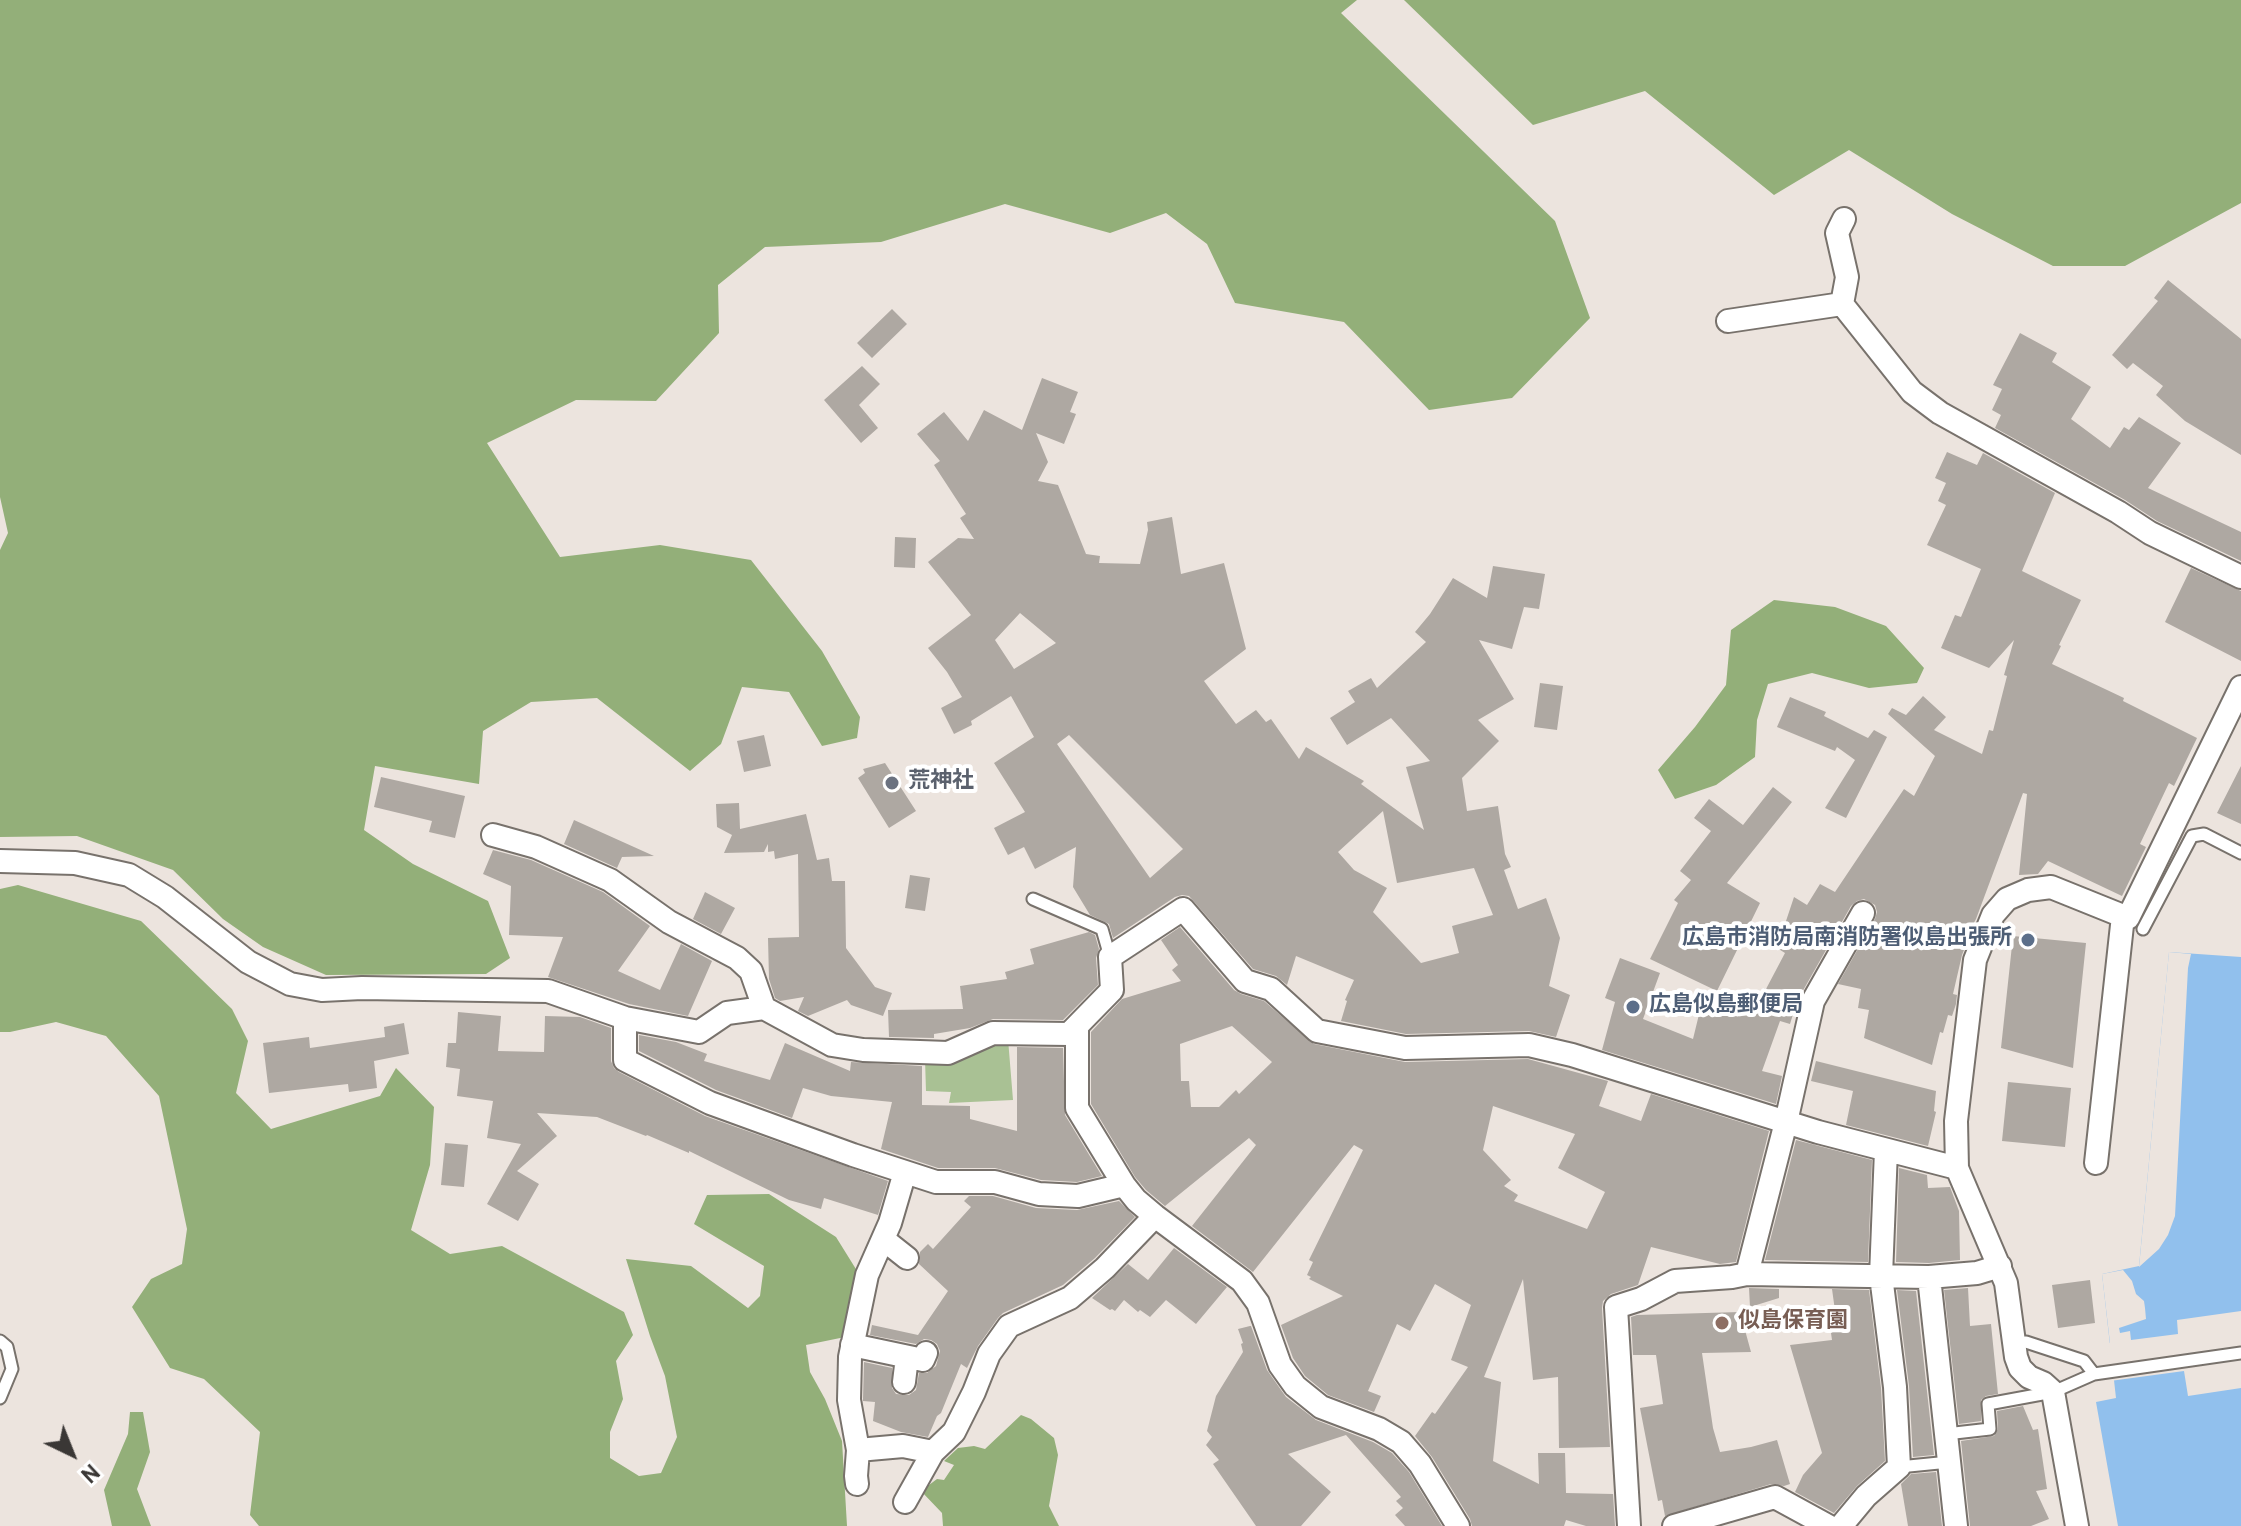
<!DOCTYPE html>
<meta charset="utf-8">
<style>
body{margin:0}
#map{position:relative;width:2241px;height:1526px;overflow:hidden;background:#ece4de;font-family:Overpass,sans-serif}
canvas{display:block}
.north{position:absolute;left:32px;top:1414px;width:80px;height:80px;-webkit-text-stroke:6px #fff;paint-order:stroke;rotate:137deg;font-size:22px;font-weight:700;line-height:32px;text-align:center;color:#3a3735}
.north::after{content:'';display:block;margin:auto;width:28px;height:36px;background:#3a3735;clip-path:polygon(50% 0,100% 100%,50% 72%,0 100%)}
</style>
<div id="map">
<canvas width="2241" height="1526"></canvas>
<div class="north">N</div>
</div>
<script>
const ctx = document.querySelector('canvas').getContext('2d');
ctx.lineJoin = 'round';
function fill(path, color) { ctx.fillStyle = color; ctx.fill(path, 'evenodd'); }
const toPath = rows => new Path2D(rows.map(r => 'M' + r).join(''));
function stroke(path, color, width, dash) { ctx.strokeStyle = color; ctx.lineWidth = width; ctx.lineCap = dash ? 'butt' : 'round'; ctx.setLineDash(dash || []); ctx.stroke(path); }
function label(font, color, halo, rows, align = 'center') {
  ctx.font = font + ' Overpass,"Noto Sans JP",sans-serif'; ctx.lineWidth = 8; ctx.setLineDash([]); ctx.textBaseline = 'middle'; ctx.strokeStyle = halo; ctx.fillStyle = color; for (const [text, x, y, turn = 0] of rows) {
    ctx.save(); ctx.translate(x, y); ctx.rotate((+turn || 0) * Math.PI / 180); ctx.textAlign = isNaN(turn) ? turn : align; if (halo) ctx.strokeText(text, 0, 0); ctx.fillText(text, 0, 0); ctx.restore();
  }
}
const green = toPath([
 [1008,1039,1013,1100,949,1103,951,1092,926,1091,925,1059]
]);
const forest = toPath([
 [0,0,1357,0,1341,13,1555,221,1590,318,1512,398,1429,410,1344,322,1235,303,1207,244,1166,213,1110,233,1005,204,881,242,765,247,718,285,719,333,656,401,576,400,487,443,560,557,660,545,751,560,822,651,860,717,857,738,822,746,789,692,742,687,721,744,690,771,597,698,531,702,483,731,479,784,375,766,364,830,413,864,488,901,510,958,486,974,326,975,263,947,223,919,173,870,77,836,0,837,0,550,8,533,0,497],
 [1404,0,2241,0,2241,203,2125,266,2053,266,1952,214,1849,150,1774,195,1645,91,1533,125],
 [1774,600,1835,607,1886,626,1924,668,1917,683,1869,688,1812,673,1768,684,1757,720,1755,757,1716,785,1675,799,1658,770,1695,727,1726,685,1731,630],
 [18,885,141,921,232,1009,248,1041,236,1093,271,1129,380,1096,396,1068,434,1107,430,1165,411,1230,450,1254,502,1246,624,1312,633,1335,616,1361,623,1399,610,1432,610,1458,639,1476,661,1473,677,1437,665,1376,650,1336,626,1259,691,1266,748,1308,760,1296,764,1266,694,1224,707,1195,769,1194,836,1237,859,1274,845,1337,806,1345,810,1372,825,1399,842,1441,847,1526,259,1526,250,1515,260,1432,204,1379,170,1368,132,1307,151,1279,182,1264,187,1229,159,1096,106,1036,56,1022,10,1032,0,1032,0,889],
 [130,1412,143,1412,150,1452,137,1489,151,1526,112,1526,104,1490,128,1434],
 [1021,1415,1031,1419,1054,1438,1058,1455,1049,1506,1059,1526,943,1526,942,1513,921,1491,937,1479,944,1480,954,1465,944,1461,958,1448,974,1446,985,1449]
]);
const water = toPath([
 [2169,952,2241,957,2241,1526,2118,1526,2096,1402,2116,1398,2102,1274,2139,1266]
]);
const pier = toPath([
 [2169,952,2191,954,2188,968,2175,1216,2168,1235,2159,1249,2139,1267],
 [2123,1270,2132,1281,2136,1294,2144,1301,2145,1308,2146,1319,2119,1328,2120,1333,2130,1331,2131,1340,2178,1334,2177,1320,2241,1311,2241,1388,2188,1396,2184,1371,2110,1381,2107,1344,2110,1343,2102,1274]
]);
const building = toPath([
 [2168,280,2241,339,2241,455,2185,421,2156,395,2163,386,2133,363,2127,369,2112,355,2158,301,2154,298],
 [892,309,907,324,872,358,857,343],
 [2020,333,2057,353,2052,362,2091,387,2071,419,2110,448,2124,427,2129,430,2139,417,2181,443,2148,488,2241,532,2241,561,2157,521,2125,500,1995,428,2001,415,1992,410,2002,389,1993,385],
 [862,366,880,384,859,405,878,428,861,443,824,400],
 [1042,378,1078,392,1070,412,1076,414,1064,444,1036,433,1048,462,1038,481,1058,485,1086,554,1100,556,1099,563,1140,564,1148,530,1147,522,1172,517,1181,574,1224,563,1246,649,1204,681,1236,724,1256,710,1266,722,1271,719,1299,759,1306,747,1364,781,1361,784,1424,830,1406,767,1430,761,1391,718,1347,745,1330,718,1355,702,1348,691,1371,678,1377,688,1426,642,1415,632,1430,614,1453,578,1487,598,1493,566,1545,574,1539,609,1524,607,1512,649,1479,640,1514,699,1478,720,1499,741,1462,778,1467,811,1498,806,1505,854,1511,867,1504,870,1518,909,1546,898,1560,938,1549,986,1570,995,1556,1037,1529,1031,1406,1034,1341,1021,1347,1001,1345,1000,1354,980,1296,956,1287,985,1276,976,1253,969,1189,896,1182,895,1175,897,1113,938,1109,924,1090,915,1073,887,1076,847,1035,869,1024,847,1008,855,994,828,1025,812,994,763,1034,737,1011,696,971,721,972,725,954,734,941,708,962,697,947,672,928,648,971,615,928,562,958,538,974,539,960,518,966,514,934,465,940,461,917,434,944,412,968,441,984,410,1022,430],
 [1020,613,1056,643,1014,669,995,640],
 [1069,735,1183,849,1150,878,1057,744],
 [1383,811,1397,883,1474,868,1493,915,1452,926,1459,953,1421,963,1373,912,1387,888,1354,870,1338,852],
 [1947,452,1977,465,1983,453,2055,493,2022,571,2081,600,2059,645,2061,646,2052,664,2124,698,2123,701,2197,738,2174,786,2169,783,2140,844,2146,847,2122,896,2048,861,2038,874,2019,875,2027,794,2023,793,1976,919,1969,932,1971,932,1962,955,1953,994,1957,995,1956,1004,1952,1016,1948,1015,1943,1033,1940,1032,1932,1065,1864,1038,1869,1010,1858,1008,1861,989,1838,984,1875,919,1877,912,1875,905,1864,899,1857,901,1851,906,1801,994,1796,1012,1794,1011,1790,1024,1780,1021,1762,1071,1782,1076,1776,1104,1602,1050,1615,1002,1605,998,1620,958,1660,973,1643,1019,1693,1039,1703,998,1756,1012,1764,988,1766,989,1785,953,1777,948,1794,897,1807,905,1820,884,1835,892,1904,789,1914,796,1935,756,1888,714,1892,708,1906,715,1923,696,1946,717,1934,730,1982,754,1989,730,1993,731,2007,676,2004,675,2014,640,1989,668,1941,648,1955,615,1961,617,1981,569,1927,545,1946,505,1938,501,1946,483,1935,478],
 [895,537,916,538,915,568,894,567],
 [2191,568,2241,591,2241,661,2165,622],
 [1540,683,1563,686,1557,730,1534,727],
 [1790,697,1826,712,1824,716,1868,738,1874,730,1887,737,1846,818,1825,808,1855,760,1837,747,1835,751,1777,727],
 [764,735,771,766,744,772,737,741],
 [885,763,916,811,889,828,858,778,865,773,863,769],
 [2241,766,2241,824,2217,813],
 [381,777,465,796,455,838,429,832,432,821,374,807],
 [1773,787,1792,802,1727,883,1760,903,1717,991,1650,959,1678,903,1674,900,1691,880,1680,871,1711,831,1694,818,1709,799,1743,825],
 [739,803,740,829,806,814,817,860,829,858,832,881,845,881,846,948,875,987,892,993,883,1016,851,1005,847,1000,808,1016,798,1011,804,997,780,1001,775,998,769,979,768,938,799,937,798,854,775,859,774,851,768,852,768,844,764,852,724,853,732,835,717,827,716,804],
 [574,820,654,856,622,857,617,868,564,844],
 [493,850,531,860,603,892,650,926,618,971,660,990,681,944,712,961,688,1016,629,1004,548,977,563,937,509,935,511,886,483,874],
 [910,875,930,878,925,911,905,908],
 [705,892,735,908,721,934,693,919],
 [1180,927,1234,990,1241,994,1264,1001,1314,1044,1405,1062,1528,1059,1608,1081,1599,1106,1641,1121,1651,1094,1769,1131,1736,1262,1720,1264,1651,1247,1638,1285,1611,1294,1603,1301,1602,1308,1610,1447,1559,1448,1558,1377,1533,1380,1523,1279,1484,1377,1501,1382,1493,1461,1539,1484,1538,1453,1565,1453,1566,1493,1613,1494,1615,1526,1586,1526,1566,1520,1564,1526,1472,1526,1470,1519,1432,1457,1415,1436,1432,1412,1435,1414,1468,1367,1451,1360,1471,1305,1435,1284,1410,1331,1397,1324,1368,1391,1381,1396,1374,1412,1328,1395,1305,1376,1293,1358,1281,1325,1343,1296,1309,1279,1311,1277,1307,1275,1313,1262,1309,1260,1363,1150,1354,1145,1253,1272,1192,1226,1256,1145,1249,1138,1165,1206,1146,1190,1135,1177,1091,1104,1091,1032,1122,999,1181,981,1172,970,1178,965,1161,940],
 [1232,1026,1272,1062,1239,1094,1236,1090,1219,1107,1191,1107,1189,1081,1181,1081,1180,1044],
 [1493,1106,1575,1134,1558,1168,1605,1192,1587,1229,1514,1201,1518,1195,1504,1186,1511,1180,1483,1150],
 [1089,932,1095,935,1099,949,1096,958,1098,985,1063,1020,993,1019,970,1028,934,1034,934,1038,889,1037,888,1010,963,1009,960,986,1007,979,1005,972,1034,964,1030,949],
 [2013,936,2086,943,2073,1068,2001,1048],
 [458,1012,501,1016,498,1051,544,1052,545,1016,580,1017,611,1028,611,1061,614,1068,619,1072,705,1116,888,1181,878,1215,824,1198,821,1209,789,1200,689,1151,689,1153,647,1135,646,1136,597,1117,537,1113,557,1136,517,1171,539,1184,518,1221,487,1204,521,1144,487,1138,493,1101,457,1096,460,1069,446,1067,448,1043,456,1043],
 [404,1023,409,1054,374,1061,377,1088,349,1092,348,1084,269,1093,263,1043,309,1037,310,1048,385,1037,384,1027],
 [639,1035,676,1042,707,1054,704,1061,770,1080,785,1043,850,1071,851,1062,922,1066,922,1105,970,1106,970,1119,1017,1131,1017,1047,1063,1048,1065,1115,1102,1176,1077,1182,1041,1180,995,1168,938,1168,881,1149,892,1102,831,1096,803,1088,792,1118,716,1090,639,1051],
 [1816,1061,1936,1091,1934,1111,1936,1112,1928,1146,1846,1125,1853,1091,1811,1081],
 [2008,1082,2071,1088,2065,1147,2002,1141],
 [1796,1140,1872,1160,1868,1262,1765,1260],
 [445,1143,468,1145,464,1187,441,1185],
 [1899,1168,1927,1175,1928,1188,1950,1187,1959,1211,1960,1260,1929,1263,1896,1262],
 [969,1196,993,1196,1036,1208,1077,1210,1119,1201,1135,1217,1095,1258,1063,1285,1003,1313,998,1318,978,1346,967,1368,961,1364,941,1413,937,1416,928,1437,901,1432,873,1421,875,1402,863,1401,863,1399,864,1362,892,1368,892,1388,896,1394,909,1395,916,1390,919,1373,927,1373,936,1366,940,1351,937,1344,931,1340,924,1339,916,1344,870,1335,872,1325,918,1335,948,1291,919,1264,920,1252,928,1244,933,1249,971,1207,964,1201],
 [1174,1248,1227,1287,1196,1324,1166,1300,1150,1317,1140,1310,1138,1312,1124,1300,1115,1311,1112,1309,1110,1310,1092,1298,1128,1264,1148,1280],
 [2090,1280,2095,1323,2058,1328,2052,1285],
 [1749,1288,1779,1289,1779,1298,1750,1307],
 [1968,1288,1970,1326,1991,1324,1998,1394,1986,1396,1981,1400,1981,1421,1959,1424,1944,1290],
 [1832,1289,1869,1290,1881,1388,1885,1461,1857,1486,1834,1513,1795,1492,1803,1475,1822,1453,1790,1345,1832,1340,1830,1326,1837,1325],
 [1897,1290,1916,1291,1934,1455,1913,1457,1909,1386],
 [1740,1312,1751,1352,1702,1353,1713,1428,1720,1452,1751,1447,1777,1440,1790,1484,1784,1486,1771,1484,1665,1516,1662,1500,1658,1501,1640,1408,1663,1404,1656,1355,1633,1355,1631,1317,1637,1315],
 [1250,1326,1251,1326,1267,1370,1286,1397,1316,1420,1373,1442,1392,1453,1409,1472,1442,1526,1405,1526,1395,1515,1403,1508,1396,1501,1401,1497,1346,1435,1288,1454,1331,1492,1301,1526,1256,1526,1213,1464,1219,1460,1206,1445,1212,1437,1207,1431,1216,1396,1243,1352,1241,1344,1243,1343,1238,1329],
 [2023,1406,2033,1430,2038,1429,2047,1489,2036,1491,2049,1519,2031,1526,1970,1526,1961,1441,1994,1436,1998,1429,1997,1411],
 [1936,1472,1942,1526,1908,1526,1901,1484,1911,1474]
]);
const service = toPath([
 [1033,899,1102,929,1110,957],
 [2143,929,2192,836,2204,834,2241,853],
 [0,1341,7,1347,12,1369,0,1398],
 [2014,1343,2026,1342,2084,1361,2094,1374],
 [1946,1434,1990,1429,1988,1404,2053,1392,2094,1374,2241,1353],
 [1899,1467,1949,1462]
]);
const minor = toPath([
 [1844,219,1837,233,1847,277,1842,304,1912,392,1940,413,2118,512,2150,533,2241,577],
 [1728,321,1842,304],
 [493,835,536,847,610,880,669,922,737,958,751,971,764,1008],
 [0,861,75,863,129,875,165,897,248,962,290,984,322,990,362,988,548,991,625,1018,699,1032,727,1013,764,1008,832,1045,863,1050,948,1053,993,1033,1069,1034,1112,990,1110,957,1183,909,1245,981,1271,989,1317,1031,1405,1048,1529,1045,1572,1055,1818,1132,1957,1168],
 [1863,913,1813,1001,1786,1122,1747,1274,1929,1277,1977,1273,2000,1266],
 [625,1018,625,1060,710,1103,853,1155,936,1182,995,1182,1039,1194,1078,1196,1124,1185,1136,1200,1155,1216,1242,1281,1258,1303,1280,1365,1295,1386,1321,1407,1379,1429,1401,1442,1420,1464,1458,1526],
 [1077,1026,1077,1108,1124,1185],
 [2096,1163,2123,916],
 [883,1239,907,1258],
 [1929,1277,1956,1526],
 [852,1345,923,1360,926,1353],
 [904,1382,907,1357],
 [858,1450,903,1446,933,1452],
 [857,1484,856,1476,858,1450,849,1400,850,1357,867,1275,890,1223,905,1172],
 [905,1502,933,1452,954,1432,974,1392,989,1354,1009,1326,1070,1298,1105,1268,1155,1216],
 [1629,1526,1616,1307,1641,1299,1675,1281,1732,1277,1747,1274],
 [1674,1526,1775,1497,1828,1526],
 [1841,1526,1866,1496,1899,1467,1895,1387,1881,1276,1886,1150],
 [2077,1526,2053,1392,2043,1383,2029,1377,2020,1368,2016,1357,2006,1283,1957,1168,1956,1121,1975,960,1993,915,2007,899,2028,890,2051,887,2128,918,2241,687]
]);
const markers = [
 [892,783,8,"#6b7280"],
 [2028,940,8,"#5c6f8a"],
 [1633,1007,8,"#5c6f8a"],
 [1722,1323,8,"#8d6e63"]
];
const worshipNames = [
 ["荒神社",908,783]
];
const serviceNames = [
 ["広島市消防局南消防署似島出張所",2012,940],
 ["広島似島郵便局",1649,1007,"left"]
];
const educationNames = [
 ["似島保育園",1738,1323]
];
fill(green, '#a9c194');
fill(forest, '#93af79');
fill(water, '#91c0ed');
fill(pier, '#ece4de');
fill(building, '#aea8a2');
stroke(service, '#78726c', 15);
stroke(minor, '#78726c', 26);
stroke(service, '#fff', 11);
stroke(minor, '#fff', 22);
for (const [x, y, r, color] of markers) { const dot = new Path2D(); dot.arc(x, y, r, 0, 2 * Math.PI); ctx.fillStyle = color; ctx.fill(dot); stroke(dot, '#fff', 3); }
label('bold 22px', '#5b616d', '#fff', worshipNames, 'left');
label('bold 22px', '#4e5e75', '#fff', serviceNames, 'right');
label('bold 22px', '#785e54', '#fff', educationNames, 'left');
</script>
